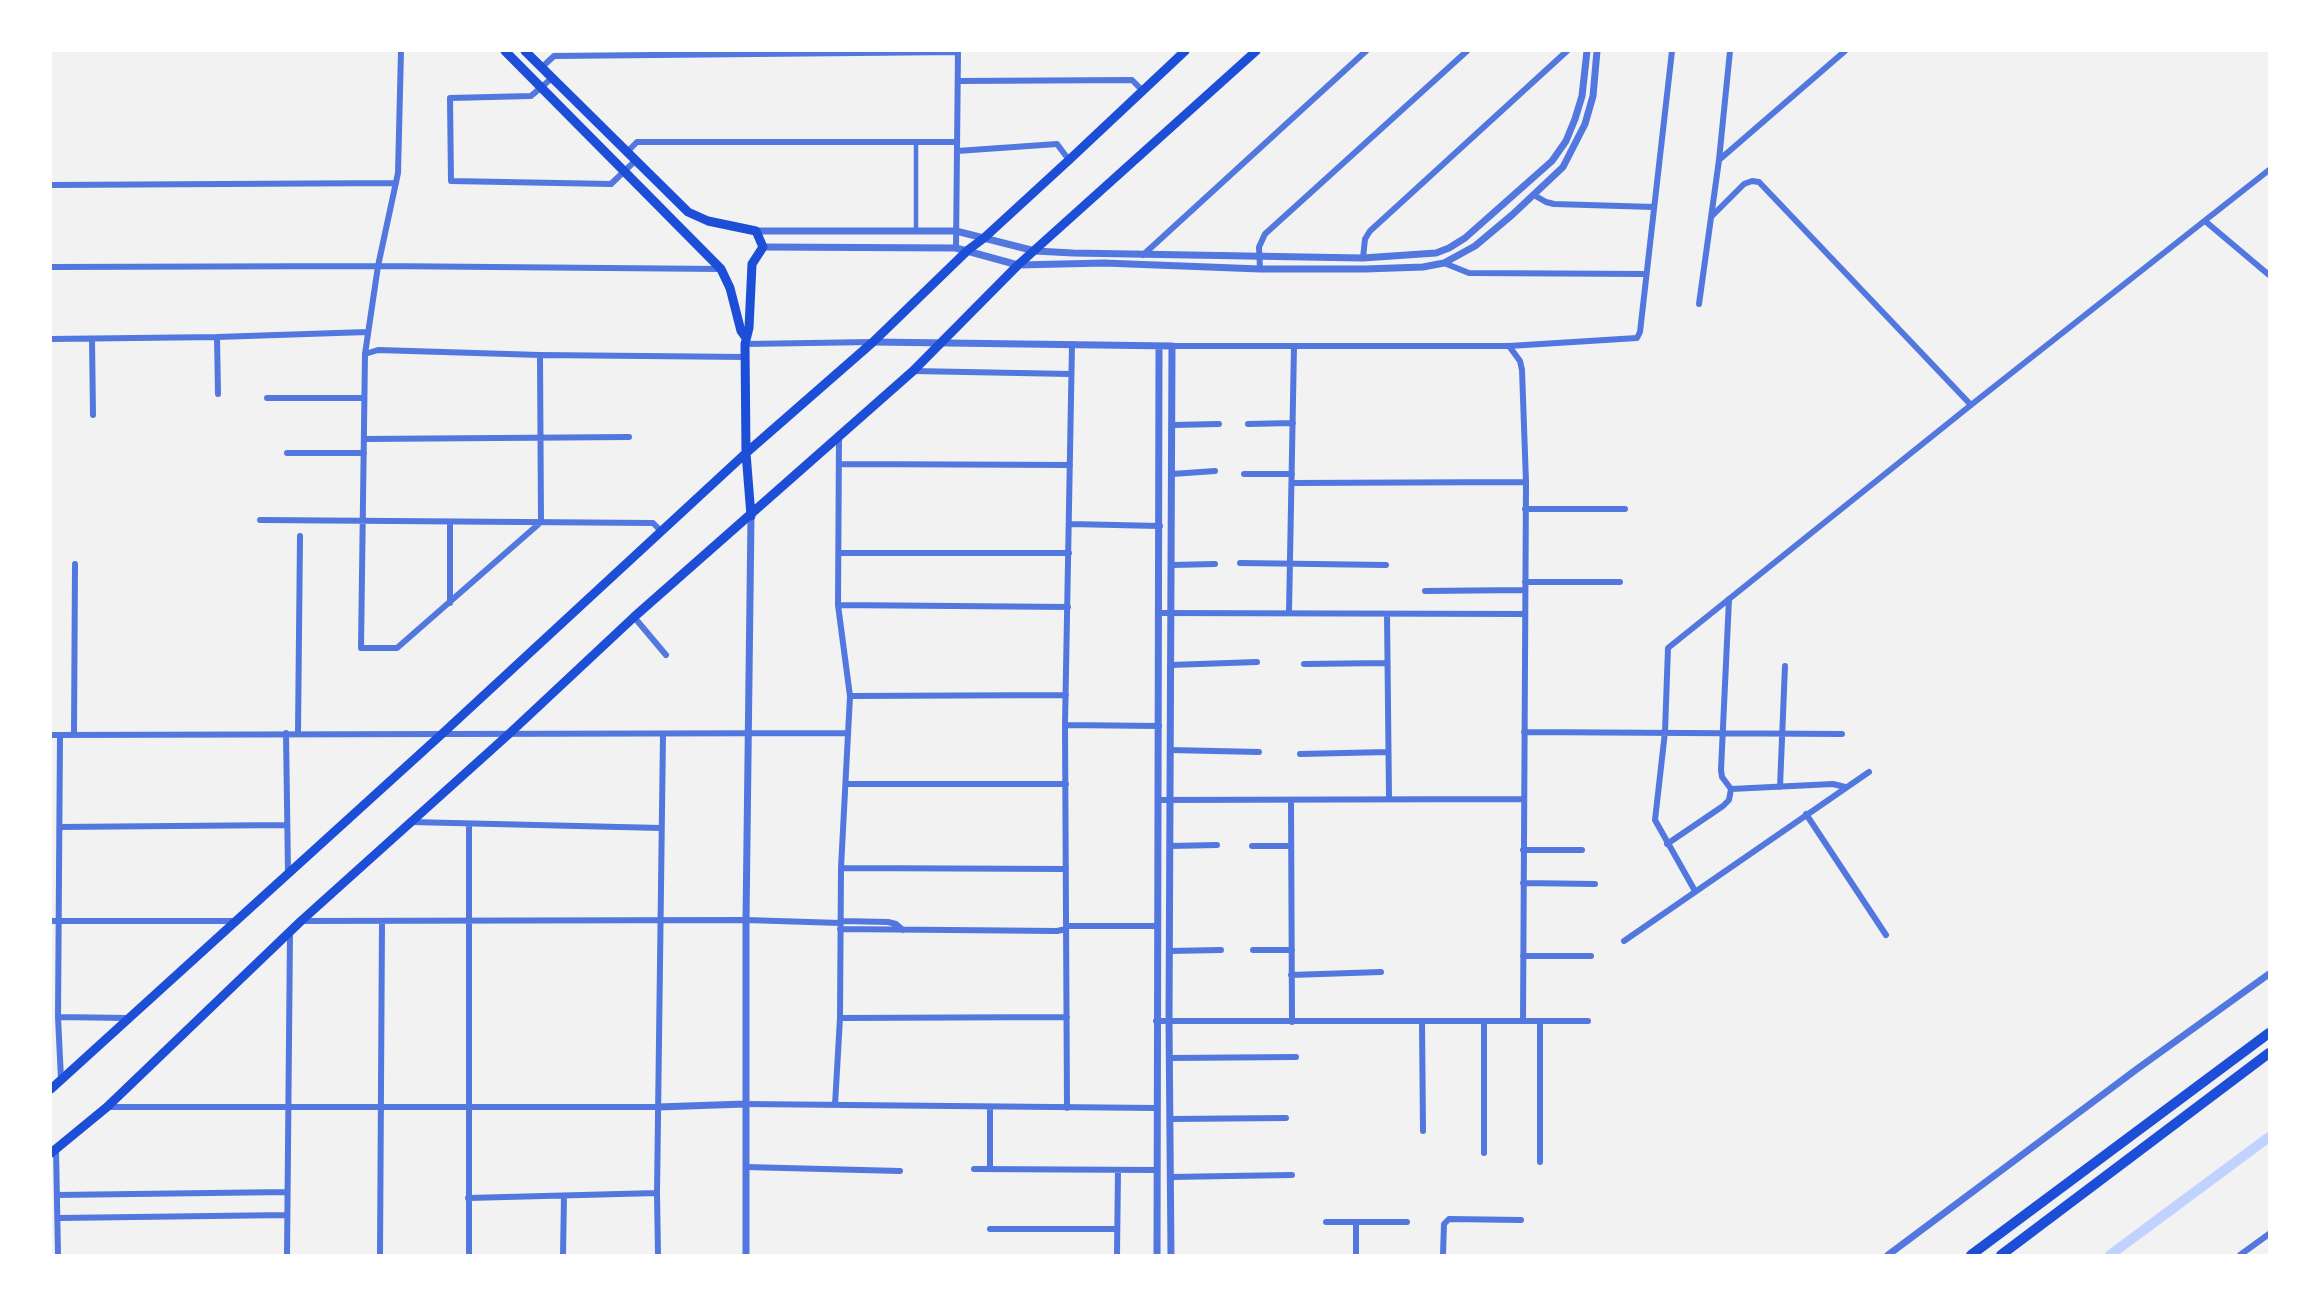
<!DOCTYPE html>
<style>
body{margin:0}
#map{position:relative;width:2320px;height:1306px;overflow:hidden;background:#f2f2f2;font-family:Arial,sans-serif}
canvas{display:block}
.frame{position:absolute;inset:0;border:52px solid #fff;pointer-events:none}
</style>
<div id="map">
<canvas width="2320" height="1306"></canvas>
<div class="frame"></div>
</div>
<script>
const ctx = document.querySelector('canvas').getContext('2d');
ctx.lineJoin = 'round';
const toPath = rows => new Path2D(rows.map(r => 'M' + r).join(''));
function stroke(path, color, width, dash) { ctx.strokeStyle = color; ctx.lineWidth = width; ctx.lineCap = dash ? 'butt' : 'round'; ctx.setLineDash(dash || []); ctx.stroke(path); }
const canal = toPath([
 [2110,1255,2269,1137]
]);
const pedestrian = toPath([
 [916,231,916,142]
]);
const minor = toPath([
 [401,51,398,173,378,266,365,354,361,648,397,648,541,522],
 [541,68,554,56,958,52],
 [552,78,531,96,450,98,451,181,611,184,635,161],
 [958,81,1132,80,1143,91],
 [957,151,1057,144,1069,160],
 [627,152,637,142,957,142],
 [1719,160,1845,51],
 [51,185,396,183],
 [1534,195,1546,202,1554,204,1654,207],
 [1712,216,1744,184,1752,181,1759,182,1971,405],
 [2205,221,2269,275],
 [956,248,958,51],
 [1143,255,1366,51],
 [1363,258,1365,239,1370,231,1567,51],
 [1444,263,1469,273,1646,274],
 [51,267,378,266,721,269],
 [1260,269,1259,247,1265,234,1467,51],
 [1699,304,1719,160,1730,51],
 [217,337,218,394],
 [51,339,217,337,367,332],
 [92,339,93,415],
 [745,344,873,342],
 [1172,346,1509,346,1637,338,1640,332,1672,51],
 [1509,346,1520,361,1522,370,1526,482,1523,1021],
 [365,354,378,350,540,355,746,357],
 [540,355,541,522],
 [913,371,1071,374],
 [267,398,364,398],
 [1248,424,1293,423],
 [1172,425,1219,424],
 [364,439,629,437],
 [287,453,364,453],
 [840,464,1070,465],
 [1172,474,1215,471],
 [1244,474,1292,474],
 [1292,483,1526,482],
 [1525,509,1625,509],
 [260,520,653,523,661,531],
 [450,522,450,603],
 [1070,524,1160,526],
 [839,553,1069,553],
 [1240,563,1386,565],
 [1172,565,1215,564],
 [1525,582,1620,582],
 [1425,591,1525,590],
 [1729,599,1721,770,1722,777,1731,789],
 [838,605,1068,607],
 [1289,612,1294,347],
 [1159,613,1524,614],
 [1387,614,1389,798],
 [634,617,666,655],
 [1304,664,1387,663],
 [1170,665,1257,662],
 [850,696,1066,695],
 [1065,725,1159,726],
 [1524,732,1842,734],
 [286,733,288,873],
 [298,733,300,536],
 [51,735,848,733],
 [60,735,58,1017,61,1079],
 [74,735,75,564],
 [1170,750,1259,752],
 [1300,754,1388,752],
 [846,784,1066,784],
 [1780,787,1785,666],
 [1731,789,1833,784,1845,787],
 [1158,800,1523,799],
 [1291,800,1292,1022],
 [1806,814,1886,935],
 [411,822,661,828],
 [60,827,287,825],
 [1667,844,1723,806,1729,800,1731,789],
 [1170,846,1217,845],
 [1252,846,1291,846],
 [1523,850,1582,850],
 [841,868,1066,869],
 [1523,883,1595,884],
 [1695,891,1655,820,1665,732,1668,648,1971,405,2269,170],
 [51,921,236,921],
 [301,921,746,920,840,923],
 [840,921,888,922,896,924,903,930],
 [1066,926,1157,926],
 [840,929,1057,931,1066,929],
 [1624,941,1869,772],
 [1253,950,1292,950],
 [1169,951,1221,950],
 [1523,956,1591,956],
 [1291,975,1381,972],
 [58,1017,128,1018],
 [840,1018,1067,1017],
 [1156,1021,1588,1021],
 [1484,1021,1484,1153],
 [1422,1022,1423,1131],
 [1169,1058,1296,1057],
 [745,1104,1157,1108],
 [835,1105,840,1018,841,868,850,696,838,605,839,438],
 [107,1107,658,1107],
 [1067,1108,1065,725,1072,344],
 [1170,1119,1286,1118],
 [56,1149,58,1255],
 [1540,1162,1540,1021],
 [746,1167,900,1171],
 [974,1169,1157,1170],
 [990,1169,990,1108],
 [1170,1177,1292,1175],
 [57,1195,287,1192],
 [468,1198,657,1193],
 [58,1218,287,1215],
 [1326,1222,1407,1222],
 [1356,1222,1356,1255],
 [990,1229,1117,1229],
 [287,1255,290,932],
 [380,1255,382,921],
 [469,1255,469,824],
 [563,1255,564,1196],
 [658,1255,657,1193,663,734],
 [1117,1255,1118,1170],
 [1443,1255,1444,1224,1449,1219,1521,1220],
 [2240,1255,2269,1234]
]);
const tertiary = toPath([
 [756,231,956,231,1035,251,1073,253,1363,258,1436,253,1449,248,1465,238,1552,161,1566,141,1575,119,1582,96,1587,51],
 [763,247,956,248,1018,265,1104,263,1260,269,1365,269,1423,267,1444,263,1475,246,1512,215,1563,167,1585,124,1593,96,1597,51],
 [873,342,1172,346,1169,1021,1171,1255],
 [658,1107,745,1104],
 [746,1255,746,920,751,516],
 [1157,1255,1159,346],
 [1888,1255,2137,1069,2269,974]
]);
const secondary = toPath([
 [505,51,721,269,730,288,741,331,746,338],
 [525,51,688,212,708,221,756,231,763,247,752,264,749,328,745,344,746,453,751,516],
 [51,1089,443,733,746,453,873,342,968,250,984,238,1069,160,1185,51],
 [51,1153,107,1107,301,921,510,733,634,617,913,371,1018,265,1256,51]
]);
const motorway = toPath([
 [1971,1255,2269,1033],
 [2001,1255,2269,1053]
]);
stroke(canal, '#bfd3fe', 10);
stroke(pedestrian, '#5277de', 4.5);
stroke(minor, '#5277de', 6);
stroke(tertiary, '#5277de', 7);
stroke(secondary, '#1d4ed8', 9);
stroke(motorway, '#1d4ed8', 10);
</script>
